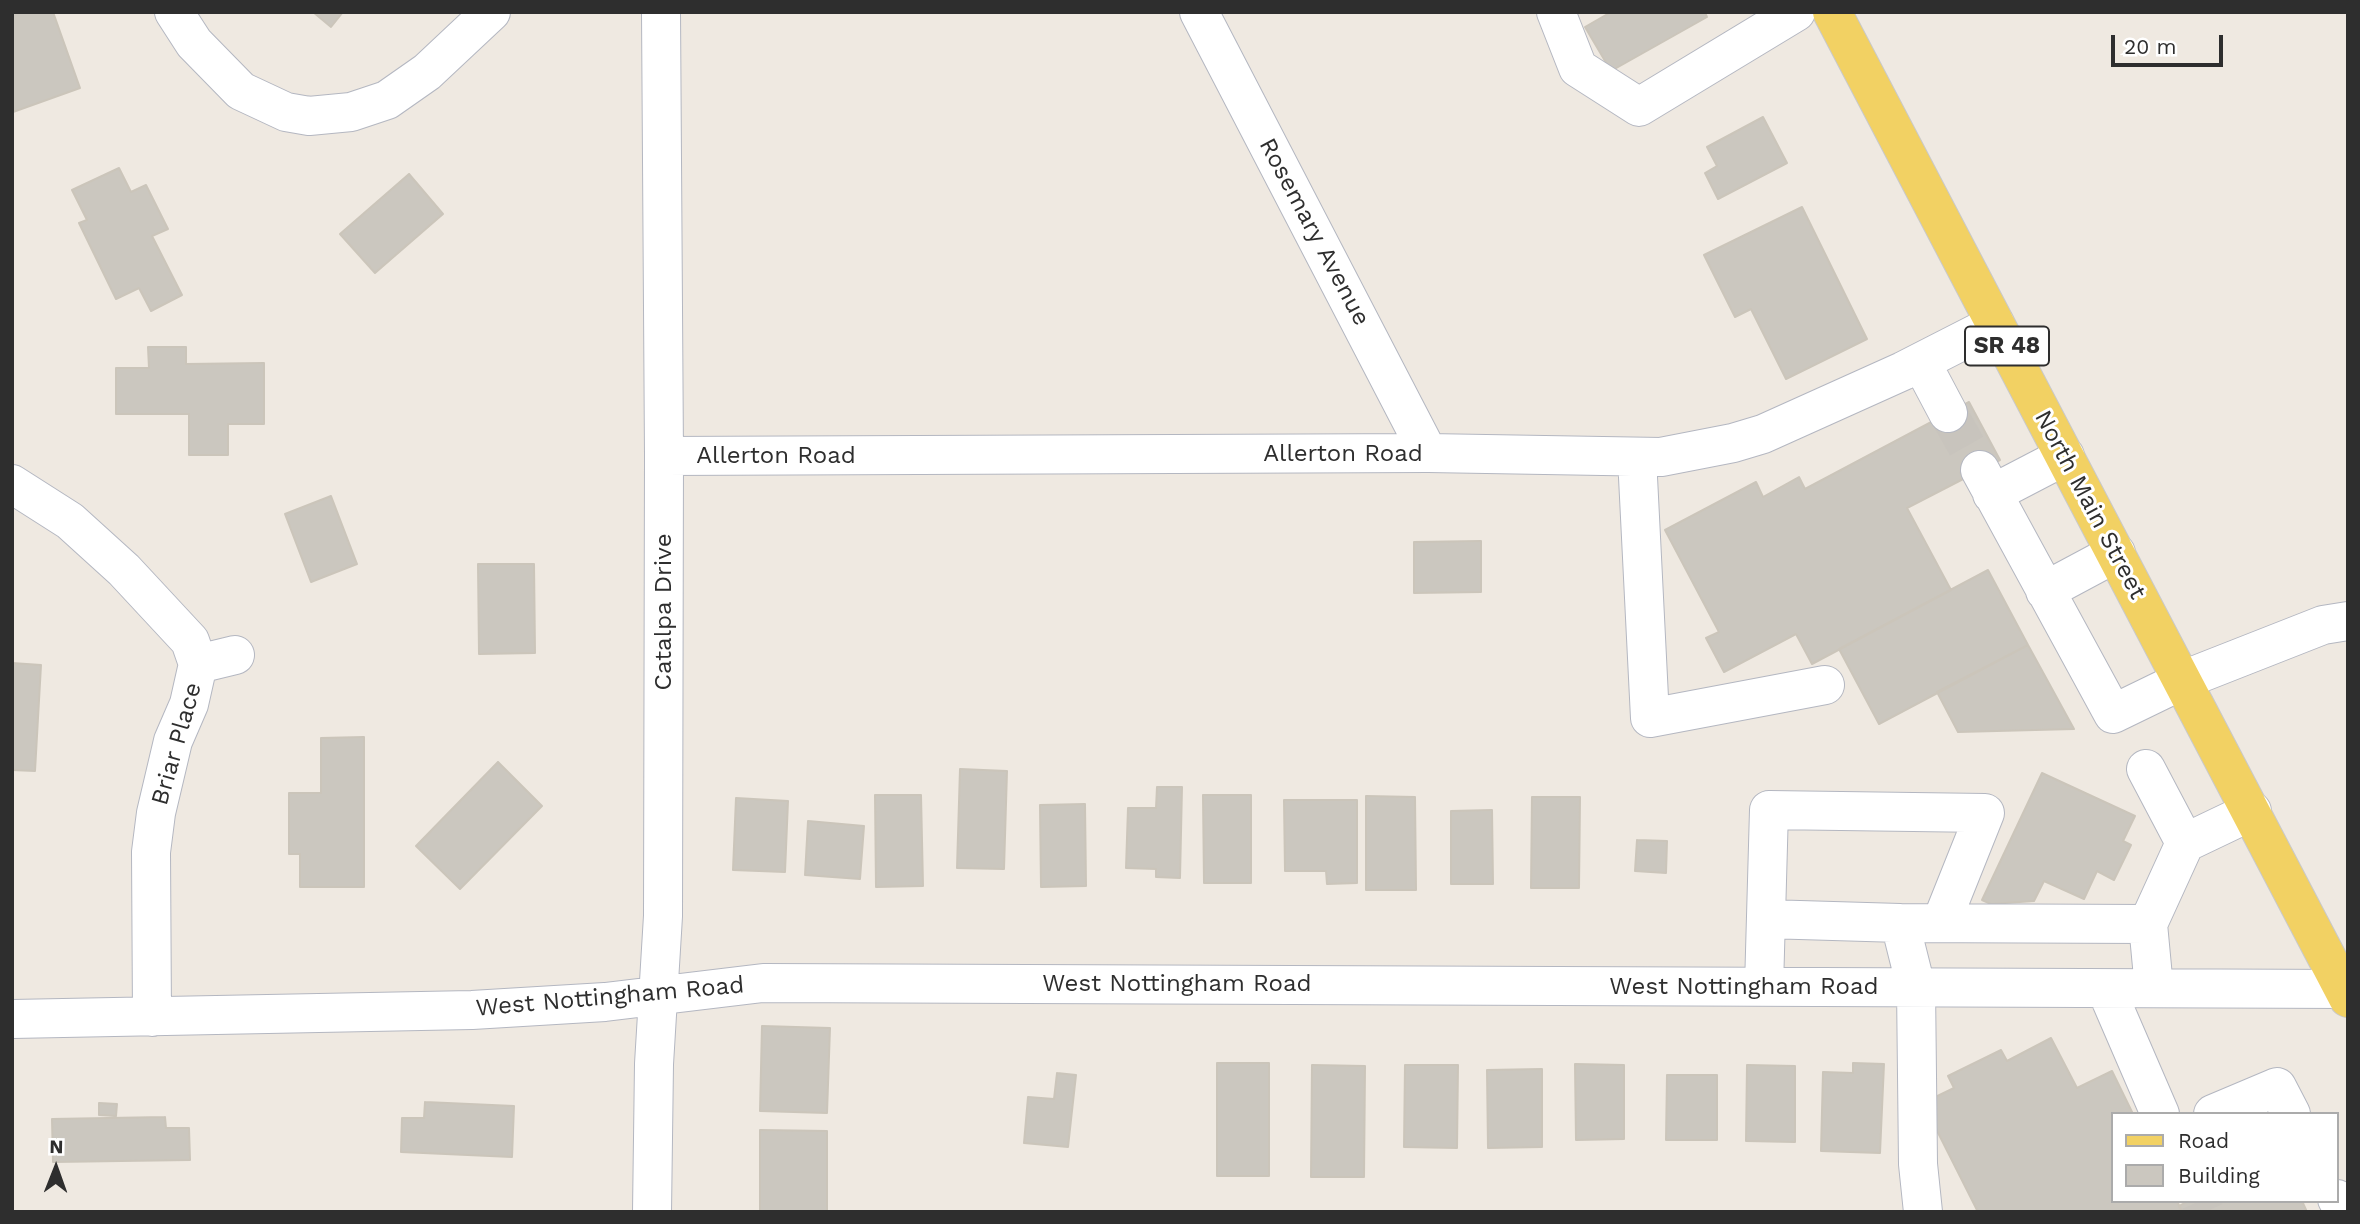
<!DOCTYPE html>
<style>
body{margin:0}
#map{position:relative;width:2360px;height:1224px;overflow:hidden;background:#efe9e1;font-family:"Work Sans",sans-serif}
canvas{display:block}
.frame{position:absolute;inset:0;border:14px solid #2e2e2e;pointer-events:none}
.legend{position:absolute;left:2111px;top:1112px;width:228px;height:91px;box-sizing:border-box;background:#fff;border:2px solid #ababab;margin:0;padding:9px 12px;list-style:none;font-size:21px;color:#2e2e2e}
.legend li{display:flex;align-items:center;gap:14px;height:35px}
.legend b{width:35px;border:2px solid #ababab}
.north{position:absolute;left:21px;top:1133px;width:70px;height:70px;-webkit-text-stroke:5px #fff;paint-order:stroke;rotate:1deg;font-size:19px;font-weight:700;line-height:28px;text-align:center;color:#2e2e2e}
.north::after{content:'';display:block;margin:auto;width:24px;height:32px;background:#2e2e2e;clip-path:polygon(50% 0,100% 100%,50% 72%,0 100%)}
.scale{position:absolute;left:2111px;top:35px;width:112px;height:32px;box-sizing:border-box;border:4px solid #2e2e2e;border-top:0;padding-left:9px;font-size:21px;line-height:24px;white-space:nowrap;color:#2e2e2e;-webkit-text-stroke:5px #fff;paint-order:stroke}
</style>
<div id="map">
<canvas width="2360" height="1224"></canvas>
<div class="frame"></div>
<ul class="legend">
<li><b style="height:9px;background:#f2d163"></b>Road</li>
<li><b style="height:19px;background:#cbc7bf"></b>Building</li>
</ul>
<div class="north">N</div>
<div class="scale">20 m</div>
</div>
<script>
const ctx = document.querySelector('canvas').getContext('2d');
ctx.lineJoin = 'round';
function fill(path, color) { ctx.fillStyle = color; ctx.fill(path, 'evenodd'); }
const toPath = rows => new Path2D(rows.map(r => 'M' + r).join(''));
function stroke(path, color, width, dash) { ctx.strokeStyle = color; ctx.lineWidth = width; ctx.lineCap = dash ? 'butt' : 'round'; ctx.setLineDash(dash || []); ctx.stroke(path); }
function label(font, color, halo, rows, align = 'center') {
  ctx.font = font + ' "Work Sans",sans-serif'; ctx.lineWidth = 6; ctx.setLineDash([]); ctx.textBaseline = 'middle'; ctx.strokeStyle = halo; ctx.fillStyle = color; for (const [text, x, y, turn = 0] of rows) {
    ctx.save(); ctx.translate(x, y); ctx.rotate((+turn || 0) * Math.PI / 180); ctx.textAlign = isNaN(turn) ? turn : align; if (halo) ctx.strokeText(text, 0, 0); ctx.fillText(text, 0, 0); ctx.restore();
  }
}
const building = toPath([
 [12,12,53,12,80,88,13,112,12,12],
 [313,12,343,12,331,27,313,12],
 [1611,12,1705,12,1707,17,1611,71,1585,27,1611,12],
 [1763,117,1787,163,1718,199,1705,173,1717,166,1707,147,1763,117],
 [119,168,131,192,146,185,168,229,152,236,182,295,151,311,139,288,116,299,79,223,87,220,72,190,119,168],
 [409,174,443,214,375,273,340,234,409,174],
 [1802,207,1867,339,1786,379,1751,309,1735,317,1704,255,1802,207],
 [148,347,186,347,186,364,264,363,264,424,228,424,228,455,189,455,189,414,116,414,116,368,149,368,148,347],
 [1969,402,2000,460,1907,508,1951,590,1812,664,1796,634,1724,672,1706,638,1719,632,1665,530,1756,482,1763,497,1799,477,1805,489,1969,402],
 [331,496,357,564,311,582,285,514,331,496],
 [1481,541,1481,592,1414,593,1414,542,1481,541],
 [478,564,534,564,535,653,479,654,478,564],
 [1988,570,2028,645,1879,724,1839,649,1988,570],
 [2028,645,2074,729,1958,732,1937,692,2028,645],
 [12,663,41,665,35,771,12,770,12,663],
 [364,737,364,887,300,887,300,854,289,854,289,793,321,793,321,738,364,737],
 [498,762,542,806,460,889,416,846,498,762],
 [960,769,1007,771,1004,869,957,868,960,769],
 [2042,773,2135,816,2123,841,2131,845,2114,880,2097,871,2084,899,2044,881,2034,901,1991,904,1982,900,2042,773],
 [1157,787,1182,787,1180,878,1156,877,1156,869,1126,868,1128,808,1156,808,1157,787],
 [875,795,921,795,923,886,876,887,875,795],
 [1203,795,1251,795,1251,883,1204,883,1203,795],
 [1366,796,1415,797,1416,890,1366,890,1366,796],
 [1532,797,1580,797,1579,888,1531,888,1532,797],
 [736,798,788,801,785,872,733,870,736,798],
 [1284,800,1357,800,1357,883,1327,884,1326,871,1285,871,1284,800],
 [1085,804,1086,886,1041,887,1040,805,1085,804],
 [1492,810,1493,884,1451,884,1451,811,1492,810],
 [808,821,864,826,860,879,805,875,808,821],
 [1637,840,1667,841,1666,873,1635,871,1637,840],
 [762,1026,830,1028,827,1113,760,1111,762,1026],
 [2051,1038,2077,1088,2112,1071,2133,1114,2113,1114,2113,1201,2177,1201,2182,1212,1978,1212,1923,1103,1954,1088,1948,1076,2001,1050,2007,1061,2051,1038],
 [1217,1063,1269,1063,1269,1176,1217,1176,1217,1063],
 [1853,1063,1884,1064,1880,1153,1821,1151,1823,1072,1853,1073,1853,1063],
 [1575,1064,1624,1065,1624,1139,1576,1140,1575,1064],
 [1312,1065,1365,1066,1364,1177,1311,1177,1312,1065],
 [1405,1065,1458,1065,1457,1148,1404,1147,1405,1065],
 [1747,1065,1795,1066,1795,1142,1746,1141,1747,1065],
 [1542,1069,1542,1147,1488,1148,1487,1070,1542,1069],
 [1057,1073,1076,1075,1068,1147,1024,1143,1028,1097,1054,1099,1057,1073],
 [1667,1075,1717,1075,1717,1140,1666,1140,1667,1075],
 [425,1102,514,1106,512,1157,401,1152,402,1118,424,1118,425,1102],
 [99,1103,117,1104,116,1116,99,1115,99,1103],
 [165,1117,166,1128,189,1128,190,1160,53,1162,52,1119,165,1117],
 [760,1130,827,1131,827,1212,760,1212,760,1130],
 [2188,1201,2302,1201,2307,1212,2182,1212,2179,1206,2188,1201]
]);
const minorTunnel = toPath([
 [1948,413,1980,470],
 [2200,1201,2205,1212]
]);
const minor = toPath([
 [174,12,194,43,241,91,286,112,309,116,351,112,387,100,427,72,491,12],
 [1199,12,1428,453],
 [1556,12,1578,68,1639,107,1796,12],
 [1921,362,1948,413],
 [664,456,1428,453,1661,457,1733,443,1763,434,1903,371,1995,324],
 [1637,457,1650,718,1825,685],
 [1980,470,2113,714,2183,680,2323,625,2348,621],
 [12,484,70,521,124,570,190,641,198,664,189,704,173,741,156,813,151,852,152,1017],
 [1992,494,2065,456],
 [2045,591,2116,553],
 [198,664,235,655],
 [2146,769,2185,843],
 [1766,919,1900,923],
 [1764,987,1769,810,1985,813,1941,923],
 [2154,988,2148,924,2185,843,2252,811],
 [2106,989,2160,1114],
 [12,1019,472,1010,605,1002,763,983,2348,989],
 [2213,1114,2277,1087,2291,1114],
 [2337,1199,2344,1212],
 [652,1212,654,1064,663,916,664,456,661,12],
 [1923,1212,1918,1164,1916,987,1900,923,2148,924]
]);
const major = toPath([
 [1832,12,2348,998]
]);
const shields = [
 [2007,346,84]
];
const shieldNames = [
 ["SR 48",2007,346]
];
const streetNames = [
 ["Rosemary Avenue",1314,232,62],
 ["Allerton Road",1343,454],
 ["Allerton Road",776,456],
 ["North Main Street",2090,505,62],
 ["Catalpa Drive",664,612,-90],
 ["Briar Place",177,744,-74],
 ["West Nottingham Road",1177,984],
 ["West Nottingham Road",1744,987],
 ["West Nottingham Road",610,997,-5]
];
fill(building, '#cbc7bf');
stroke(building, '#cbc5ba', 2);
stroke(minorTunnel, '#c8c4bd', 38, [38, 19]);
stroke(minor, '#b4b7c1', 40);
stroke(major, '#c9c9c9', 40);
stroke(minor, '#fff', 38);
stroke(major, '#f2d163', 38);
for (const [x, y, w] of shields) { const box = new Path2D(); box.roundRect(x - w / 2, y - 19.5, w, 39, 5); ctx.fillStyle = '#fff'; ctx.fill(box); stroke(box, '#2e2e2e', 2); }
label('bold 23px', '#2e2e2e', null, shieldNames);
label('24px', '#2e2e2e', '#fff', streetNames);
</script>
